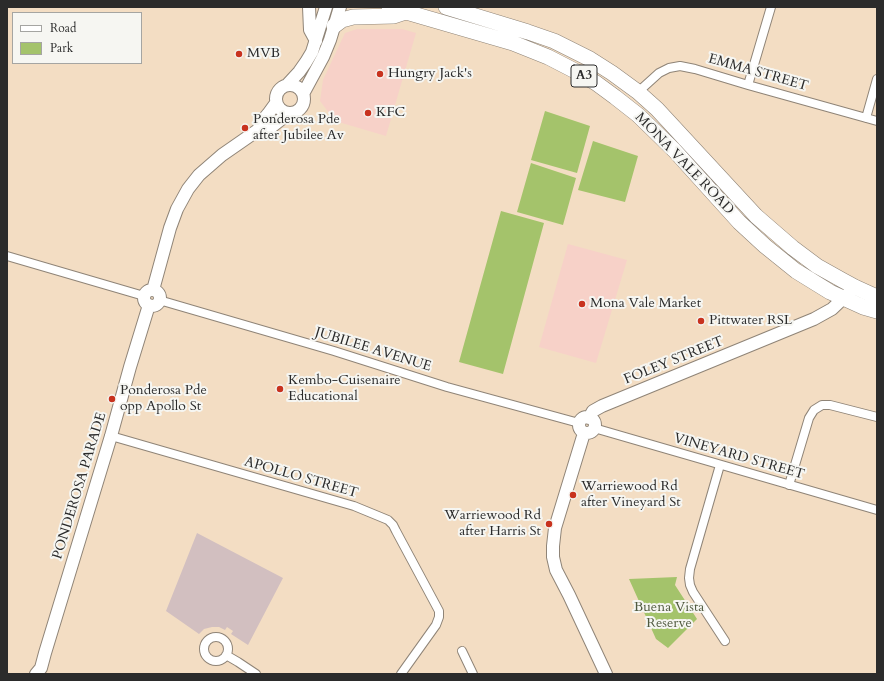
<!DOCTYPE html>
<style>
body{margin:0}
#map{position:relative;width:884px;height:681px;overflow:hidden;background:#f3ddc3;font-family:Cardo,serif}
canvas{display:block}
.frame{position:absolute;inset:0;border:8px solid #2b2b2b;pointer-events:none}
.legend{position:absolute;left:12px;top:12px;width:130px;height:52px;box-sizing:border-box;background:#f6f6f2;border:1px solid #a5a5a2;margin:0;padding:5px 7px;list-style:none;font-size:12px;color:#2b2b2b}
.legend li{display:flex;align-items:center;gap:8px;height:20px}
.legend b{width:20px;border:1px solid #a5a5a2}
</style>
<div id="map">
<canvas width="884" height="681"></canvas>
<div class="frame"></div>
<ul class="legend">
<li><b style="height:5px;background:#fff"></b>Road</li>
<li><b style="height:11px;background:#a4c36b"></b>Park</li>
</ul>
</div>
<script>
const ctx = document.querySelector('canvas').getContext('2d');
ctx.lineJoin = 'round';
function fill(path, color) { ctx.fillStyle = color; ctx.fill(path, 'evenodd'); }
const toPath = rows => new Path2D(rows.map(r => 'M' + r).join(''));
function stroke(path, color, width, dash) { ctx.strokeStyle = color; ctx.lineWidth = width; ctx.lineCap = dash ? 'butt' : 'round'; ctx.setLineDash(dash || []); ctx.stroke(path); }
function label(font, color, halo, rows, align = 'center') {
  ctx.font = font + ' Cardo,serif'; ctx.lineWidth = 4; ctx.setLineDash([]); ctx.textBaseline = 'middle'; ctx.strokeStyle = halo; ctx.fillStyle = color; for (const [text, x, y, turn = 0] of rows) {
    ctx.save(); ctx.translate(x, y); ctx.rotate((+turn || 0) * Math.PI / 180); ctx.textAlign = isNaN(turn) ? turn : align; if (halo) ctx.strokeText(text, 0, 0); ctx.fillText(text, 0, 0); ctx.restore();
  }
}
const built = toPath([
 [357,29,402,29,416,33,386,136,335,121,320,101,323,80,345,33],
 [568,244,627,260,596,363,539,347]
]);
const industrial = toPath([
 [197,533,283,578,248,645,231,634,233,631,227,627,225,630,219,627,212,627,204,629,199,634,166,611]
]);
const green = toPath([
 [545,111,590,126,577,173,531,160],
 [593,141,638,156,625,202,578,190],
 [531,163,576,178,563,225,517,212],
 [501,211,544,223,503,374,459,362],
 [677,577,675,585,697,619,668,648,656,639,629,579]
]);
const street = toPath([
 [748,85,771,7],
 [638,92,659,73,669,68,680,66,695,69,748,85,877,121],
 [866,118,877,79],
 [7,256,144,296],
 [159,300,334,351,447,387,579,423],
 [594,428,877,510],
 [111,436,354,506,388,520,393,525,396,531,439,611,439,617,436,625,401,674],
 [720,465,690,569,689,578,690,585,693,592,725,641],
 [789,485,809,418,814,410,822,405,830,405,877,417],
 '204 649a12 12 0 1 1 24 0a12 12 0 1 1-24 0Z',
 [462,651,473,674],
 [226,655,238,662,256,674]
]);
const secondary = toPath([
 [309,7,310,30,316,41],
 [287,85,299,72,306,62,312,52,326,7],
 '276 99a14 14 0 1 1 28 0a14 14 0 1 1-28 0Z',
 [303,94,323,57,330,40,340,7],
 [258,130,262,121,268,114,276,103],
 [153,290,170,228,177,209,188,189,199,175,222,155,258,130,270,128,289,113],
 '144 298a8 8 0 1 1 16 0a8 8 0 1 1-16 0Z',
 '579 425a8 8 0 1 1 16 0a8 8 0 1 1-16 0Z',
 [589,418,593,411,602,406,814,319,832,309,855,287],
 [584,433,555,528,553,546,553,557,556,570,569,595,606,674],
 [36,674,41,668,45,653,111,436,130,367,149,305]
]);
const highway = toPath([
 [389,7,513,43,548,57,579,73,596,83,615,97,638,115,674,150,739,222,765,246,796,271,830,292,863,307,877,311],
 [446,7,528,32,554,41,590,59,612,73,638,92,657,109,756,216,793,248,817,266,842,280,855,287,877,297],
 [334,26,342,20,353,17,394,16,403,13]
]);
const markers = [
 [239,54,4,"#c8321e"],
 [380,74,4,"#c8321e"],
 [368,113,4,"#c8321e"],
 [245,128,4,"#c8321e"],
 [582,304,4,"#c8321e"],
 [701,321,4,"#c8321e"],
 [280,389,4,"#c8321e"],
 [112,399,4,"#c8321e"],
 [573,495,4,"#c8321e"],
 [549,524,4,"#c8321e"]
];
const shields = [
 [584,76,26]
];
const shieldNames = [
 ["A3",584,76]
];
const poiNames = [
 ["MVB",247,54],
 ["Hungry Jack's",388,74],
 ["KFC",376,113],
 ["Ponderosa Pde",253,120],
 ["after Jubilee Av",253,136],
 ["Mona Vale Market",590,304],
 ["Pittwater RSL",709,321],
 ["Kembo-Cuisenaire",288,381],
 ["Educational",288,397],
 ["Ponderosa Pde",120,391],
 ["opp Apollo St",120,407],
 ["Warriewood Rd",581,487],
 ["after Vineyard St",581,503],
 ["Warriewood Rd",541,516,"right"],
 ["after Harris St",541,532,"right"]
];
const streetNames = [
 ["EMMA STREET",758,73,16],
 ["MONA VALE ROAD",684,164,46],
 ["JUBILEE AVENUE",373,350,17],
 ["FOLEY STREET",674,361,-22],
 ["VINEYARD STREET",739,457,16],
 ["APOLLO STREET",301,478,16],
 ["PONDEROSA PARADE",80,486,-73]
];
const parkNames = [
 ["Buena Vista",669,608],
 ["Reserve",669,624]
];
fill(built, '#f7d1c8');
fill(industrial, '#d2bfc0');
fill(green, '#a4c36b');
stroke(street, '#8f8477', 10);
stroke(secondary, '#8f8477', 14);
stroke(highway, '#8f8477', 16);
stroke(street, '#fff', 8);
stroke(secondary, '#fff', 12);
stroke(highway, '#fff', 15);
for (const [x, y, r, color] of markers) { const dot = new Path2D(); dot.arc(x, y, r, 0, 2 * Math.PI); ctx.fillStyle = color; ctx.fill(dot); stroke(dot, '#f6f6f2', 1.5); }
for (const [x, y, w] of shields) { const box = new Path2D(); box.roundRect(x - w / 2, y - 11, w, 22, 3); ctx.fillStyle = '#f6f6f2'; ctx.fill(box); stroke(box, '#2b2b2b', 1); }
label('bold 13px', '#2b2b2b', null, shieldNames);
label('14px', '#2b2b2b', '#f6f6f2', poiNames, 'left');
label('14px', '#2b2b2b', '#f6f6f2', streetNames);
label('14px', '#4f593e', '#f6f6f2', parkNames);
</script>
